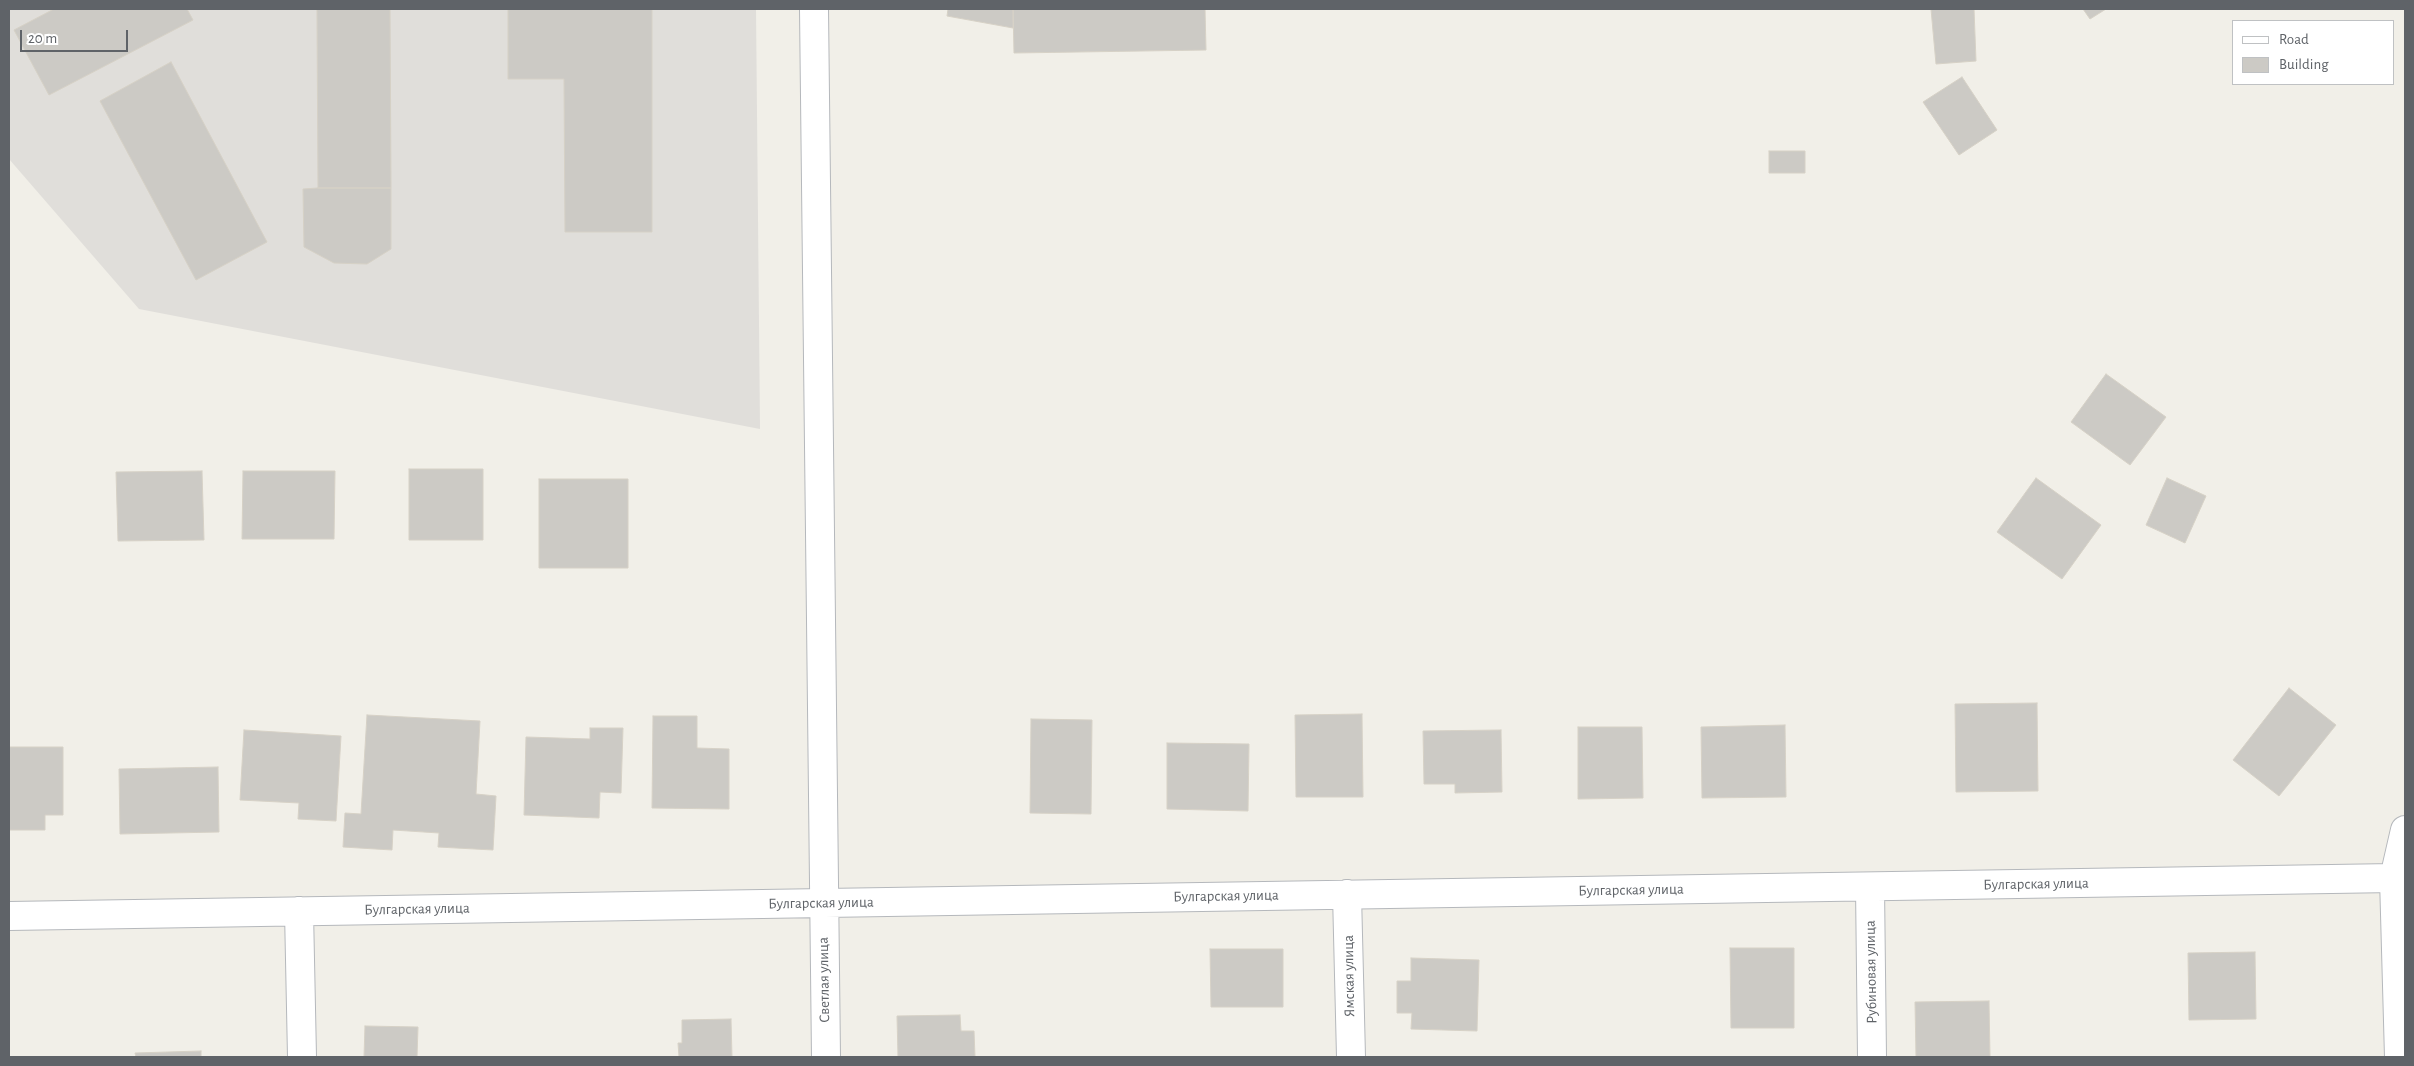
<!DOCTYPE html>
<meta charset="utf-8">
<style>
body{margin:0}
#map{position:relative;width:2414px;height:1066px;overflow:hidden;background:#f1efe8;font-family:"Alegreya Sans",sans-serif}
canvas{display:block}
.frame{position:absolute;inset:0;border:10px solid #5f6368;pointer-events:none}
.legend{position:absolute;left:2232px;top:20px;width:162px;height:65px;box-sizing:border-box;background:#fff;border:1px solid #bfc1c3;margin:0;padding:6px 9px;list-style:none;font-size:15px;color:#5f6368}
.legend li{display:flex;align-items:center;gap:10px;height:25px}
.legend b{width:25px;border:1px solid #bfc1c3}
.scale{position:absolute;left:20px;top:30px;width:108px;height:22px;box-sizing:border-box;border:2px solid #5f6368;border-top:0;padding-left:6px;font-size:15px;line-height:18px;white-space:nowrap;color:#5f6368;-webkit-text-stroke:4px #fff;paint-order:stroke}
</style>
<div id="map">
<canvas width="2414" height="1066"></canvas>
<div class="frame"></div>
<ul class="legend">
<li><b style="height:6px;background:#fff"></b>Road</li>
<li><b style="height:14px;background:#cccac5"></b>Building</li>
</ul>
<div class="scale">20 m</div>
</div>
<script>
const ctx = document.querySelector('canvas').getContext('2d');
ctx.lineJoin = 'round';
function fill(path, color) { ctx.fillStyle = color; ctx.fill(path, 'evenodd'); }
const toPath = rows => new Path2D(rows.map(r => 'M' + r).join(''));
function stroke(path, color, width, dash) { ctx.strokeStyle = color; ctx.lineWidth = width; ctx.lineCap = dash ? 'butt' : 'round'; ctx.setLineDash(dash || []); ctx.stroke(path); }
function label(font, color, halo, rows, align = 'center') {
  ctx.font = font + ' "Alegreya Sans",sans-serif'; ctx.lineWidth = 5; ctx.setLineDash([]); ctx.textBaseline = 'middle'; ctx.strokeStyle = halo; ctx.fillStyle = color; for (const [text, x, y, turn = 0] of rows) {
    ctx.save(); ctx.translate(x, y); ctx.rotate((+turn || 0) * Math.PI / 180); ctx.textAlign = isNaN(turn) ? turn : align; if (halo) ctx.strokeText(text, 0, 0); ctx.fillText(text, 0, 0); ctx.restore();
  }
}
const industrial = toPath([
 [9,9,756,9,760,429,139,309,9,159]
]);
const building = toPath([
 [54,9,187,9,193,20,49,95,14,30,54,9],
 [317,9,390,9,391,188,318,188,317,9],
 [508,9,652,9,652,232,565,232,564,79,508,79,508,9],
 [948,9,1013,9,1013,28,947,16,948,9],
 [1013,9,1205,9,1206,50,1014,53,1013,9],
 [1931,9,1974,9,1976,61,1936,64,1931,9],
 [2083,9,2106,9,2090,19,2083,9],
 [171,62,267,242,196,280,100,101,171,62],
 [1962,77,1997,130,1959,155,1923,102,1962,77],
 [1769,151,1805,151,1805,173,1769,173,1769,151],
 [318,188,391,188,391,249,367,264,334,263,304,247,303,189,318,188],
 [2106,374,2166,417,2130,465,2071,422,2106,374],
 [409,469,483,469,483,540,409,540,409,469],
 [202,471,204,540,118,541,116,472,202,471],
 [243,471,335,471,334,539,242,539,243,471],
 [2036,478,2101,525,2062,579,1997,532,2036,478],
 [2167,478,2206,496,2185,543,2146,525,2167,478],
 [539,479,628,479,628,568,539,568,539,479],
 [2289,688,2336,725,2279,796,2233,760,2289,688],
 [2037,703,2038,791,1956,792,1955,704,2037,703],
 [1362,714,1363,797,1296,797,1295,715,1362,714],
 [367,715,480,721,476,794,496,796,493,850,438,847,439,833,393,830,392,850,343,847,345,813,361,814,367,715],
 [653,716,697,716,697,748,729,749,729,809,652,808,653,716],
 [1031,719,1092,720,1091,814,1030,813,1031,719],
 [1785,725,1786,797,1702,798,1701,727,1785,725],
 [1578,727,1642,727,1643,798,1578,799,1578,727],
 [590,728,623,728,621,793,600,792,599,818,524,815,526,737,590,739,590,728],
 [244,730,341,736,336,821,298,819,299,803,240,800,244,730],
 [1501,730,1502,792,1455,793,1455,784,1424,784,1423,731,1501,730],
 [1167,743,1249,744,1248,811,1167,809,1167,743],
 [9,747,63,747,63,815,45,815,45,830,9,830,9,747],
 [218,767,219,832,120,834,119,769,218,767],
 [1730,948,1794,948,1794,1028,1731,1028,1730,948],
 [1210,949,1283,949,1283,1007,1211,1007,1210,949],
 [2255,952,2256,1019,2189,1020,2188,953,2255,952],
 [1411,958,1479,960,1477,1031,1411,1029,1412,1013,1397,1013,1397,981,1411,981,1411,958],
 [1989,1001,1990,1057,1916,1057,1915,1002,1989,1001],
 [960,1015,961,1031,974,1031,975,1057,898,1057,897,1016,960,1015],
 [731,1019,732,1057,679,1057,678,1043,682,1043,682,1020,731,1019],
 [365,1026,418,1027,417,1057,364,1057,365,1026],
 [201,1051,201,1057,136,1057,135,1053,201,1051]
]);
const minor = toPath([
 [814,9,826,1057],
 [1870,887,1872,1057],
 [1347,894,1351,1057],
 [299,911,302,1057],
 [9,916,2394,878],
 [2399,1057,2394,878,2405,830]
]);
const streetNames = [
 ["Булгарская улица",2036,884,-1],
 ["Булгарская улица",1631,890,-1],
 ["Булгарская улица",1226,896,-1],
 ["Булгарская улица",821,903,-1],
 ["Булгарская улица",417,909,-1],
 ["Рубиновая улица",1871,972,-91],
 ["Ямская улица",1349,976,-91],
 ["Светлая улица",824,980,-91]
];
fill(industrial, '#e0deda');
fill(building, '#cccac5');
stroke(building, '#d6d1c6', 1);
stroke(minor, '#b5b8bc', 30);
stroke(minor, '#fff', 28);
label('15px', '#5f6368', '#fff', streetNames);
</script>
